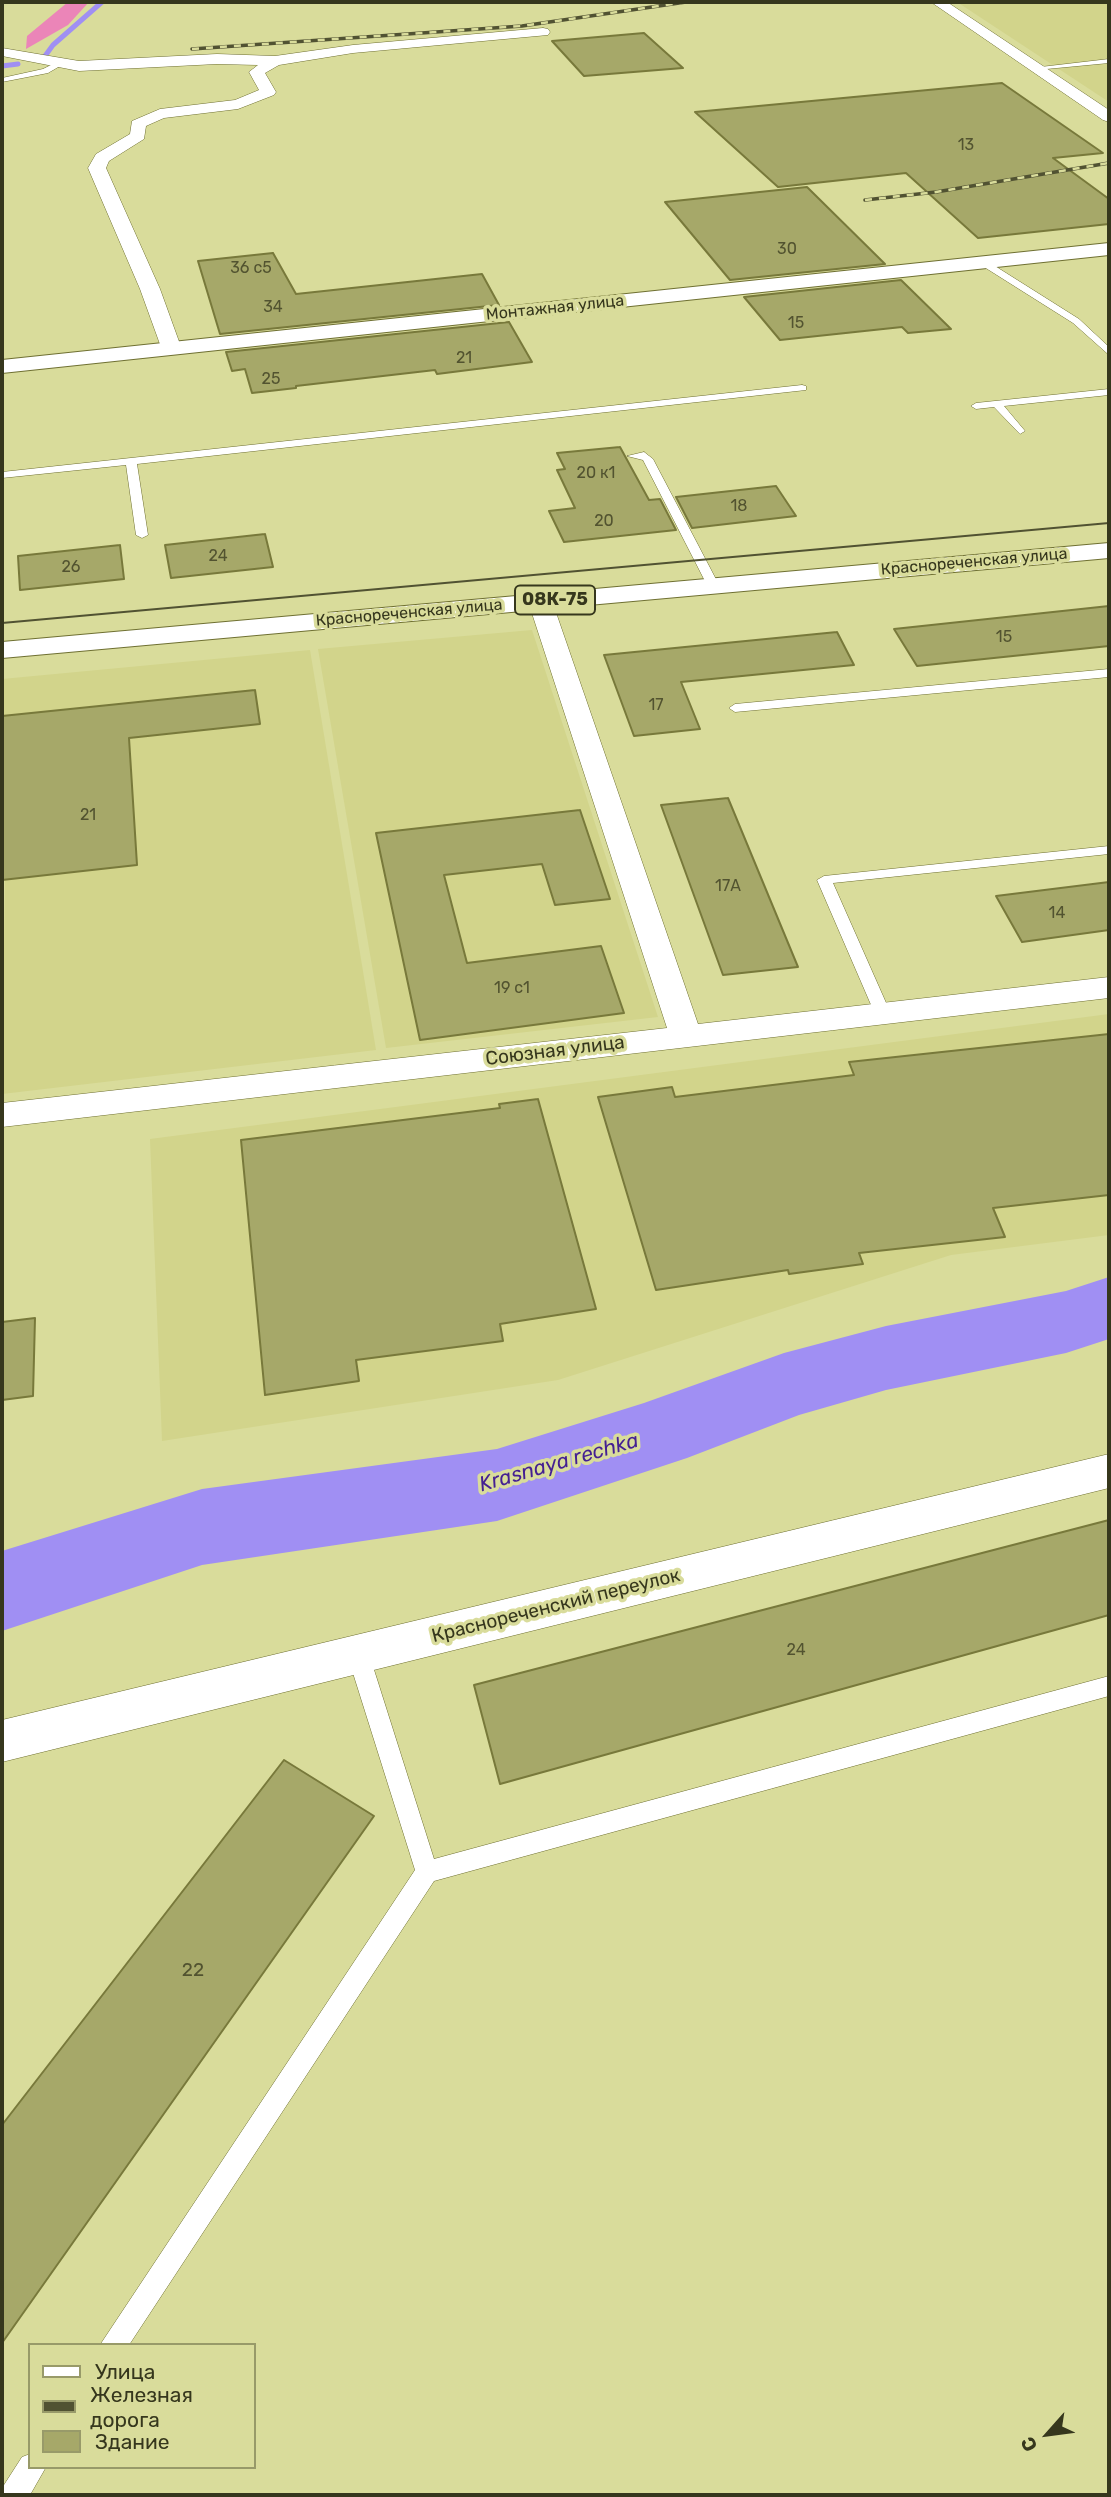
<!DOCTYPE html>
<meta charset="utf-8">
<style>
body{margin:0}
#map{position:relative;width:1111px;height:2497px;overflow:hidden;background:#d9dc9b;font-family:Rubik,sans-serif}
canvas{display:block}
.frame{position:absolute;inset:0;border:4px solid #36371d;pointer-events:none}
.legend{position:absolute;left:28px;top:2343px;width:228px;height:126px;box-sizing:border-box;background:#d9dc9b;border:2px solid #989a69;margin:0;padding:9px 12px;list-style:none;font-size:21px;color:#36371d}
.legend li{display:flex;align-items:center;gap:14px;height:35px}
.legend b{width:35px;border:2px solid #989a69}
.north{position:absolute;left:1013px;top:2399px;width:70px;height:70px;-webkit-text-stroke:5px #d9dc9b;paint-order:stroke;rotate:242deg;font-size:19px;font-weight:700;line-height:28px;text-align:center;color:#36371d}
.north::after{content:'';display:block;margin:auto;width:24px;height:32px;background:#36371d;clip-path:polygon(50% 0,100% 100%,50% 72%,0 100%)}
</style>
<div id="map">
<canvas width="1111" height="2497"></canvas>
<div class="frame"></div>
<ul class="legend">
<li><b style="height:9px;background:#fff"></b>Улица</li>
<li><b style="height:9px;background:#515232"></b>Железная дорога</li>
<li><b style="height:19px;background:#a6a869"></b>Здание</li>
</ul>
<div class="north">С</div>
</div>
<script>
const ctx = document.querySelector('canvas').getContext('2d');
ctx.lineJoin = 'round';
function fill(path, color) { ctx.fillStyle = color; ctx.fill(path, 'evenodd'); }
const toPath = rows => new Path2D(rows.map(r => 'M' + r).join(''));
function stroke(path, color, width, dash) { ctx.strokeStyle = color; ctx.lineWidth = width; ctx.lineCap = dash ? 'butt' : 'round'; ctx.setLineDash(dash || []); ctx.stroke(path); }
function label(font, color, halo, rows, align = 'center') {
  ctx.font = font + ' Rubik,sans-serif'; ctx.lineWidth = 7; ctx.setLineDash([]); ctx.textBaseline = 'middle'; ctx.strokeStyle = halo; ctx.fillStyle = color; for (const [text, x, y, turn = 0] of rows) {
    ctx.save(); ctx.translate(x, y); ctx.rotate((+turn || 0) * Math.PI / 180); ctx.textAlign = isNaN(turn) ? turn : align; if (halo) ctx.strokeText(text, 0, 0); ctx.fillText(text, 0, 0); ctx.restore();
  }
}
const built = toPath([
 [957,2,1109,2,1109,102],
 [532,630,658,1017,386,1048,318,649],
 [310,650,376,1050,2,1094,5,880,2,880,2,679],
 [1109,1014,1109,1235,951,1255,558,1380,162,1441,150,1139]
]);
const green = toPath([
 [68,2,89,2,68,25,26,49,27,36]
]);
const stream = toPath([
 [45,56,53,45,102,2],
 [2,66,18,64]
]);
const river = toPath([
 [1109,1277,1109,1339,1066,1353,886,1390,799,1415,687,1458,497,1521,202,1565,2,1631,2,1551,202,1489,497,1449,644,1403,784,1353,886,1326,1066,1291,1109,1277]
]);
const building = toPath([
 [644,33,683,68,584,76,552,41,644,33],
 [1002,83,1103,153,1053,158,1109,199,1109,224,978,238,906,173,778,187,695,112,1002,83],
 [807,187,885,264,730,280,665,202,807,187],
 [273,253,296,294,482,274,499,305,220,334,198,261,273,253],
 [901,280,951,329,908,333,902,327,780,340,744,297,901,280],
 [509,322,532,362,437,374,435,370,296,386,296,388,252,393,245,369,232,371,226,352,509,322],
 [620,447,649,500,660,499,676,530,564,542,549,511,575,508,557,470,565,469,557,453,620,447],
 [776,486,796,516,692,528,676,497,776,486],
 [265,534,273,567,171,578,165,545,265,534],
 [120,545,124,579,20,590,18,556,120,545],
 [1109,606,1109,646,917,666,894,629,1109,606],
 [837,632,854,665,681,682,700,729,634,736,604,655,837,632],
 [255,690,260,724,129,738,137,865,2,880,2,716,255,690],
 [728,798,798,967,723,975,661,805,728,798],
 [580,810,610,899,555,905,542,864,444,875,467,963,601,946,624,1013,420,1040,376,833,580,810],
 [1109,882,1109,930,1022,942,996,896,1109,882],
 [1109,1034,1109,1195,993,1208,1005,1237,859,1253,863,1264,789,1274,788,1270,656,1290,598,1097,672,1087,675,1097,854,1075,849,1062,1109,1034],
 [538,1099,596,1309,500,1324,503,1341,356,1360,359,1381,265,1395,241,1140,500,1108,499,1104,538,1099],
 [35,1318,33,1396,2,1400,2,1322,35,1318],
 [1109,1520,1109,1615,500,1784,474,1685,1109,1520],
 [284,1760,374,1816,2,2343,2,2125,284,1760]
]);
const service = toPath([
 [1109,59,1109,63,1036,70,1032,68,1109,59],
 [57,62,60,66,48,73,2,82,2,78,43,69,57,62],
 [981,261,987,261,1079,319,1109,347,1109,355,1073,323,981,265,981,261],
 [802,385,806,386,806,390,137,464,148,535,142,538,136,535,126,465,2,478,2,472,802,385],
 [1109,389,1109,395,1004,406,1025,431,1020,434,994,407,976,409,971,406,976,403,1109,389],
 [644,452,653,459,719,585,717,587,707,585,643,460,627,456,644,452],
 [1109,669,1109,677,735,712,729,708,735,704,1109,669],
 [1109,846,1109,854,833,883,891,1014,883,1019,875,1014,817,880,824,876,1109,846],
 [358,1644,365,1647,369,1654,434,1859,1109,1676,1109,1696,434,1881,129,2345,100,2345,415,1870,347,1654,351,1647,358,1644],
 [30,2454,30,2467,46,2467,30,2495,2,2495,4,2485,22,2457,30,2454]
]);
const minor = toPath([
 [931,2,947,2,1109,110,1109,122,1103,120,931,2],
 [543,28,548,29,550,32,548,35,353,53,279,65,265,73,276,92,274,95,238,109,164,118,146,126,144,139,109,161,106,168,160,289,181,347,178,351,171,353,164,351,161,347,140,289,88,168,96,154,130,134,132,121,160,109,235,100,259,90,249,72,258,65,217,64,79,71,2,56,2,48,79,61,217,54,275,56,353,45,543,28],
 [540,594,549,596,552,601,698,1024,1109,977,1109,998,2,1127,2,1103,667,1028,528,601,531,596,540,594],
 [1109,1454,1109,1488,2,1762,2,1720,1109,1454]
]);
const tertiary = toPath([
 [1109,243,1109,255,2,373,2,360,1109,243]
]);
const primary = toPath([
 [1109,543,1109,558,2,658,2,642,1109,543]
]);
const tram = toPath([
 [2,623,1109,523]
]);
const rail = toPath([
 [192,49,522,26,686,2],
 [865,200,936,192,1109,163]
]);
const numberNames = [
 ["13",966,145],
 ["30",787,249],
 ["36 с5",251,268],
 ["34",273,307],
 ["15",796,323],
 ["21",464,358],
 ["25",271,379],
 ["20 к1",596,473],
 ["18",739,506],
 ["20",604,521],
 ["24",218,556],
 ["26",71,567],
 ["15",1004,637],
 ["17",656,705],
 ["21",88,815],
 ["17А",728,886],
 ["14",1057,913],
 ["19 с1",512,988],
 ["24",796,1650]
];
const farStreetnames = [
 ["Монтажная улица",555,308,-6],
 ["Краснореченская улица",974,562,-5],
 ["Краснореченская улица",409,613,-5]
];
const shields = [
 [555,600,80]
];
const shieldNames = [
 ["08К-75",555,600]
];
const streetNames = [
 ["Союзная улица",555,1051,-7],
 ["Краснореченский переулок",556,1606,-14]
];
const nearNumbernames = [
 ["22",193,1971]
];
const waterNames = [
 ["Krasnaya rechka",559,1463,-16]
];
fill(built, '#d2d48b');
fill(green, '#eb85b8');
stroke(stream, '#a08ff3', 5);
fill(river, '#a08ff3');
fill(building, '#a6a869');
stroke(building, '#78793b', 2);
stroke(service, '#6f7032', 1);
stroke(minor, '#6f7032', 1);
stroke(tertiary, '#6f7032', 2);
stroke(primary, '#6f7032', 2);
fill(service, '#fff');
fill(minor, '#fff');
fill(tertiary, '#fff');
fill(primary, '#fff');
stroke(tram, '#515232', 2);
stroke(rail, '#515232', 3.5);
stroke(rail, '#d9dc9b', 2.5, [7]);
label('16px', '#525330', null, numberNames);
label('16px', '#36371d', '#d9dc9b', farStreetnames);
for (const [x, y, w] of shields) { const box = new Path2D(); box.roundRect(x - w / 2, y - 14.5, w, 29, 5); ctx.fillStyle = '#d9dc9b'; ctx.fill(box); stroke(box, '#36371d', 2); }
label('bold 18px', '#36371d', null, shieldNames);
label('19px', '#36371d', '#d9dc9b', streetNames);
label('19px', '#525330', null, nearNumbernames);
label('italic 21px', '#441f92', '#d9dc9b', waterNames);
</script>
